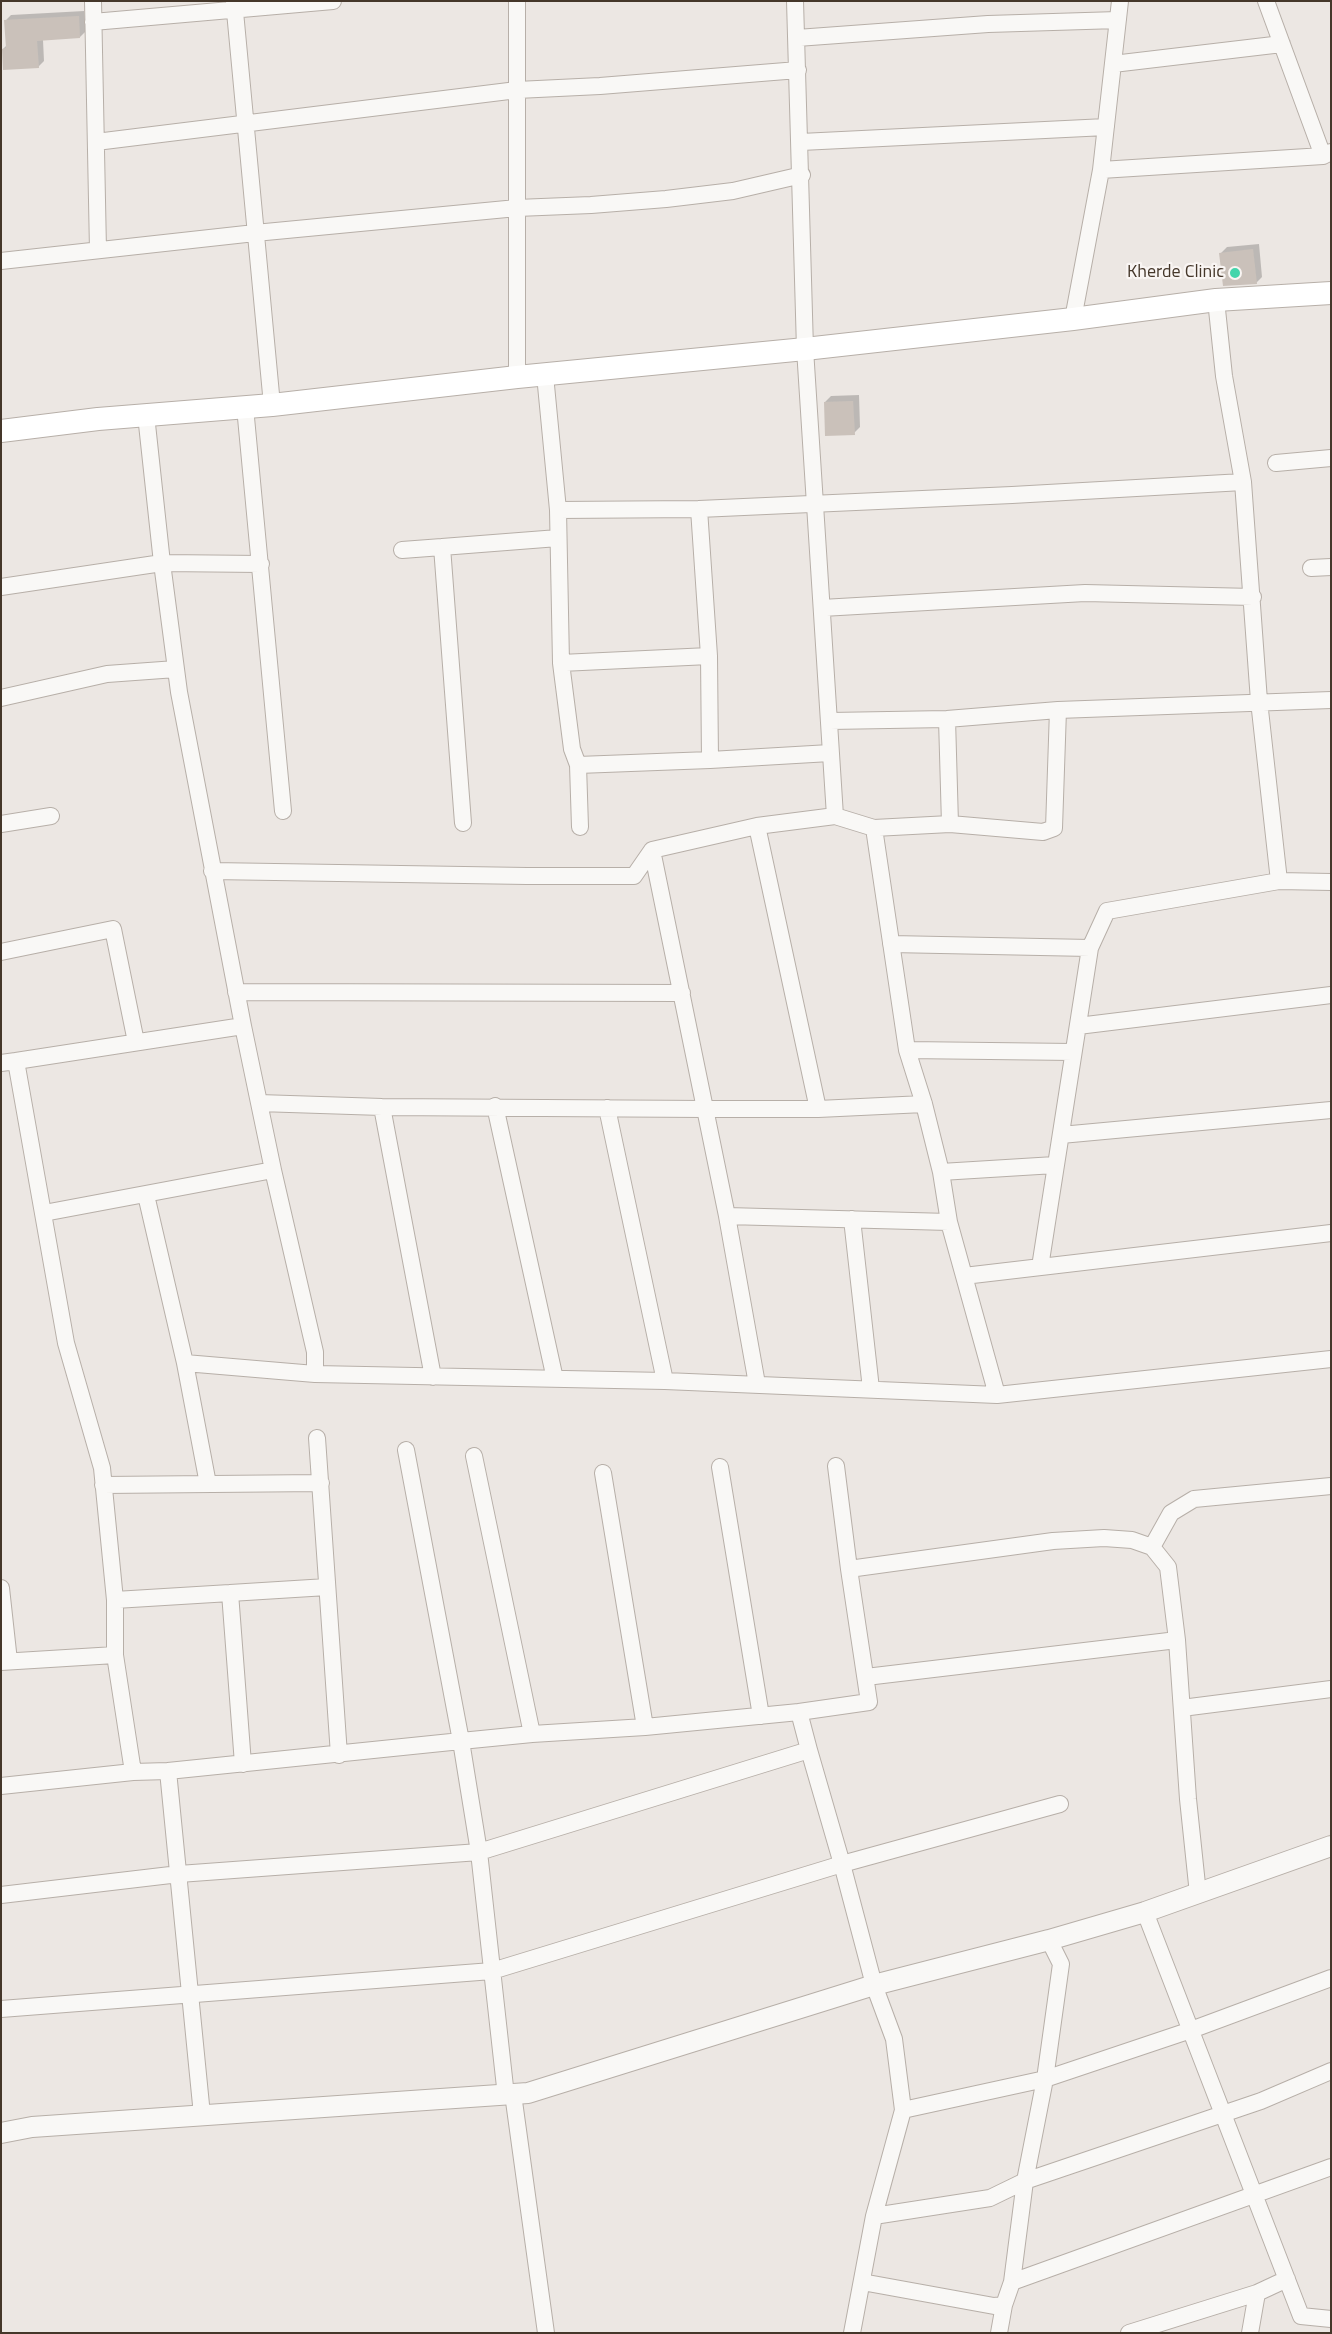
<!DOCTYPE html>
<style>
body{margin:0}
#map{position:relative;width:1332px;height:2334px;overflow:hidden;background:#ece7e3;font-family:"Titillium Web",sans-serif}
canvas{display:block}
.frame{position:absolute;inset:0;border:2px solid #45372a;pointer-events:none}
</style>
<div id="map">
<canvas width="1332" height="2334"></canvas>
<div class="frame"></div>
</div>
<script>
const ctx = document.querySelector('canvas').getContext('2d');
ctx.lineJoin = 'round';
function fill(path, color) { ctx.fillStyle = color; ctx.fill(path, 'evenodd'); }
const toPath = rows => new Path2D(rows.map(r => 'M' + r).join(''));
function stroke(path, color, width, dash) { ctx.strokeStyle = color; ctx.lineWidth = width; ctx.lineCap = dash ? 'butt' : 'round'; ctx.setLineDash(dash || []); ctx.stroke(path); }
function label(font, color, halo, rows, align = 'center') {
  ctx.font = font + ' "Titillium Web",sans-serif'; ctx.lineWidth = 4.5; ctx.setLineDash([]); ctx.textBaseline = 'middle'; ctx.strokeStyle = halo; ctx.fillStyle = color; for (const [text, x, y, turn = 0] of rows) {
    ctx.save(); ctx.translate(x, y); ctx.rotate((+turn || 0) * Math.PI / 180); ctx.textAlign = isNaN(turn) ? turn : align; if (halo) ctx.strokeText(text, 0, 0); ctx.fillText(text, 0, 0); ctx.restore();
  }
}
const shadow = toPath([
 [84,11,86,31,80,37,43,40,44,61,38,67,3,49,7,45,5,21,11,15],
 [1259,244,1262,277,1256,283,1221,253,1227,247],
 [859,395,860,427,854,433,825,402,831,396]
]);
const building = toPath([
 [79,16,80,38,37,41,39,68,3,70,2,49,6,48,4,20],
 [1253,249,1257,284,1223,286,1219,253],
 [853,401,855,435,825,436,824,402]
]);
const minor = toPath([
 [93,1,98,250],
 [234,1,272,405],
 [517,1,517,377],
 [795,1,805,349,835,816],
 [1266,1,1323,156],
 [93,22,333,1],
 [797,38,988,24,1118,20],
 [1113,64,1282,44],
 [96,142,517,90,600,86,798,70],
 [801,142,1106,127],
 [1101,170,1323,156,1331,152],
 [1,261,255,233,517,208,591,205,666,199,733,191,802,175],
 [1216,300,1224,376,1243,482,1259,701,1279,881,1331,882],
 [1073,319,1101,170,1120,1],
 [545,375,558,510,699,509,1012,495,1243,482],
 [245,407,283,811],
 [1276,463,1331,458],
 [699,509,709,656],
 [558,510,561,663,709,656,710,760,830,753],
 [402,550,442,547],
 [1311,568,1331,567],
 [1,587,162,563,146,415],
 [822,608,1085,593,1253,597],
 [561,663,572,749,578,765,710,760],
 [1,698,107,674,176,669],
 [947,719,950,824],
 [830,721,947,719,1058,710,1331,700],
 [578,765,580,827],
 [463,823,442,547,558,538],
 [1,824,51,816],
 [757,826,818,1109],
 [874,828,950,824,1043,832,1054,828,1058,710],
 [652,850,727,1216,757,1384],
 [212,871,527,876,634,876,652,850,757,826,835,816,874,828,907,1050,924,1104,941,1172,949,1222,997,1395],
 [891,944,1090,948],
 [1,952,113,929,136,1042],
 [236,992,682,993],
 [1078,1026,1331,995],
 [907,1050,1073,1052],
 [16,1061,243,1026,179,692,162,563,261,564],
 [1,1063,16,1061,66,1343,102,1468,115,1600,115,1655],
 [259,1103,382,1107,705,1109,818,1109,924,1104],
 [495,1106,555,1379],
 [382,1107,433,1377],
 [607,1108,665,1381],
 [1061,1135,1331,1110],
 [273,1170,315,1352,315,1374],
 [941,1172,1055,1165],
 [146,1195,185,1363],
 [44,1213,273,1170,243,1026],
 [727,1216,949,1222],
 [852,1219,871,1389],
 [1040,1267,1090,948,1107,911,1279,881],
 [964,1276,1331,1233],
 [317,1438,339,1755],
 [474,1456,532,1734,461,1741,479,1852,506,2096],
 [836,1466,849,1569],
 [720,1467,761,1716],
 [208,1484,185,1363,315,1374,665,1381,997,1395,1331,1359],
 [103,1485,321,1483],
 [1152,1547,1171,1513,1194,1499,1331,1486],
 [1,1588,9,1661],
 [230,1593,327,1587],
 [115,1600,230,1593,243,1764],
 [1,1662,115,1655,133,1772,168,1771,202,2115],
 [866,1677,1177,1640],
 [1182,1708,1331,1689],
 [799,1712,869,1702,849,1569,1053,1541,1104,1538,1132,1540,1152,1547,1168,1567,1177,1640,1188,1799,1198,1894],
 [645,1727,799,1712,809,1750],
 [532,1734,645,1727,603,1473],
 [168,1771,461,1741,406,1450],
 [1,1786,133,1772],
 [1,1895,179,1874,479,1852,809,1750,842,1864,1060,1804],
 [1145,1912,1301,2316,1331,2319],
 [1,2009,492,1971,842,1864,874,1985,894,2039,903,2110,874,2216,852,2333],
 [513,2094,546,2333],
 [903,2110,1045,2079,1191,2030,1331,1978],
 [874,2216,990,2198,1025,2181,1045,2079,1061,1964,1049,1940],
 [862,2282,994,2306,1004,2305],
 [1012,2282,1331,2167],
 [999,2333,1004,2305,1012,2282,1025,2181,1261,2101,1331,2071],
 [1129,2333,1257,2293],
 [1250,2333,1257,2293,1287,2279]
]);
const tertiary = toPath([
 [1,2133,32,2127,528,2093,874,1985,1049,1940,1145,1912,1331,1846]
]);
const secondary = toPath([
 [1,431,98,419,272,405,517,377,805,349,1073,319,1216,300,1331,293]
]);
const markers = [
 [1235,273,6,"#43d5ab"]
];
const poiNames = [
 ["Kherde Clinic",1224,273]
];
fill(shadow, '#0003');
fill(building, '#cac1ba');
stroke(minor, '#b7afa8', 18);
stroke(tertiary, '#b7afa8', 22);
stroke(secondary, '#b7afa8', 24);
stroke(minor, '#f9f8f6', 16);
stroke(tertiary, '#f9f8f6', 20);
stroke(secondary, '#fff', 22);
for (const [x, y, r, color] of markers) { const dot = new Path2D(); dot.arc(x, y, r, 0, 2 * Math.PI); ctx.fillStyle = color; ctx.fill(dot); stroke(dot, '#f9f5f3', 2); }
label('18px', '#45372a', '#f9f5f3', poiNames, 'right');
</script>
